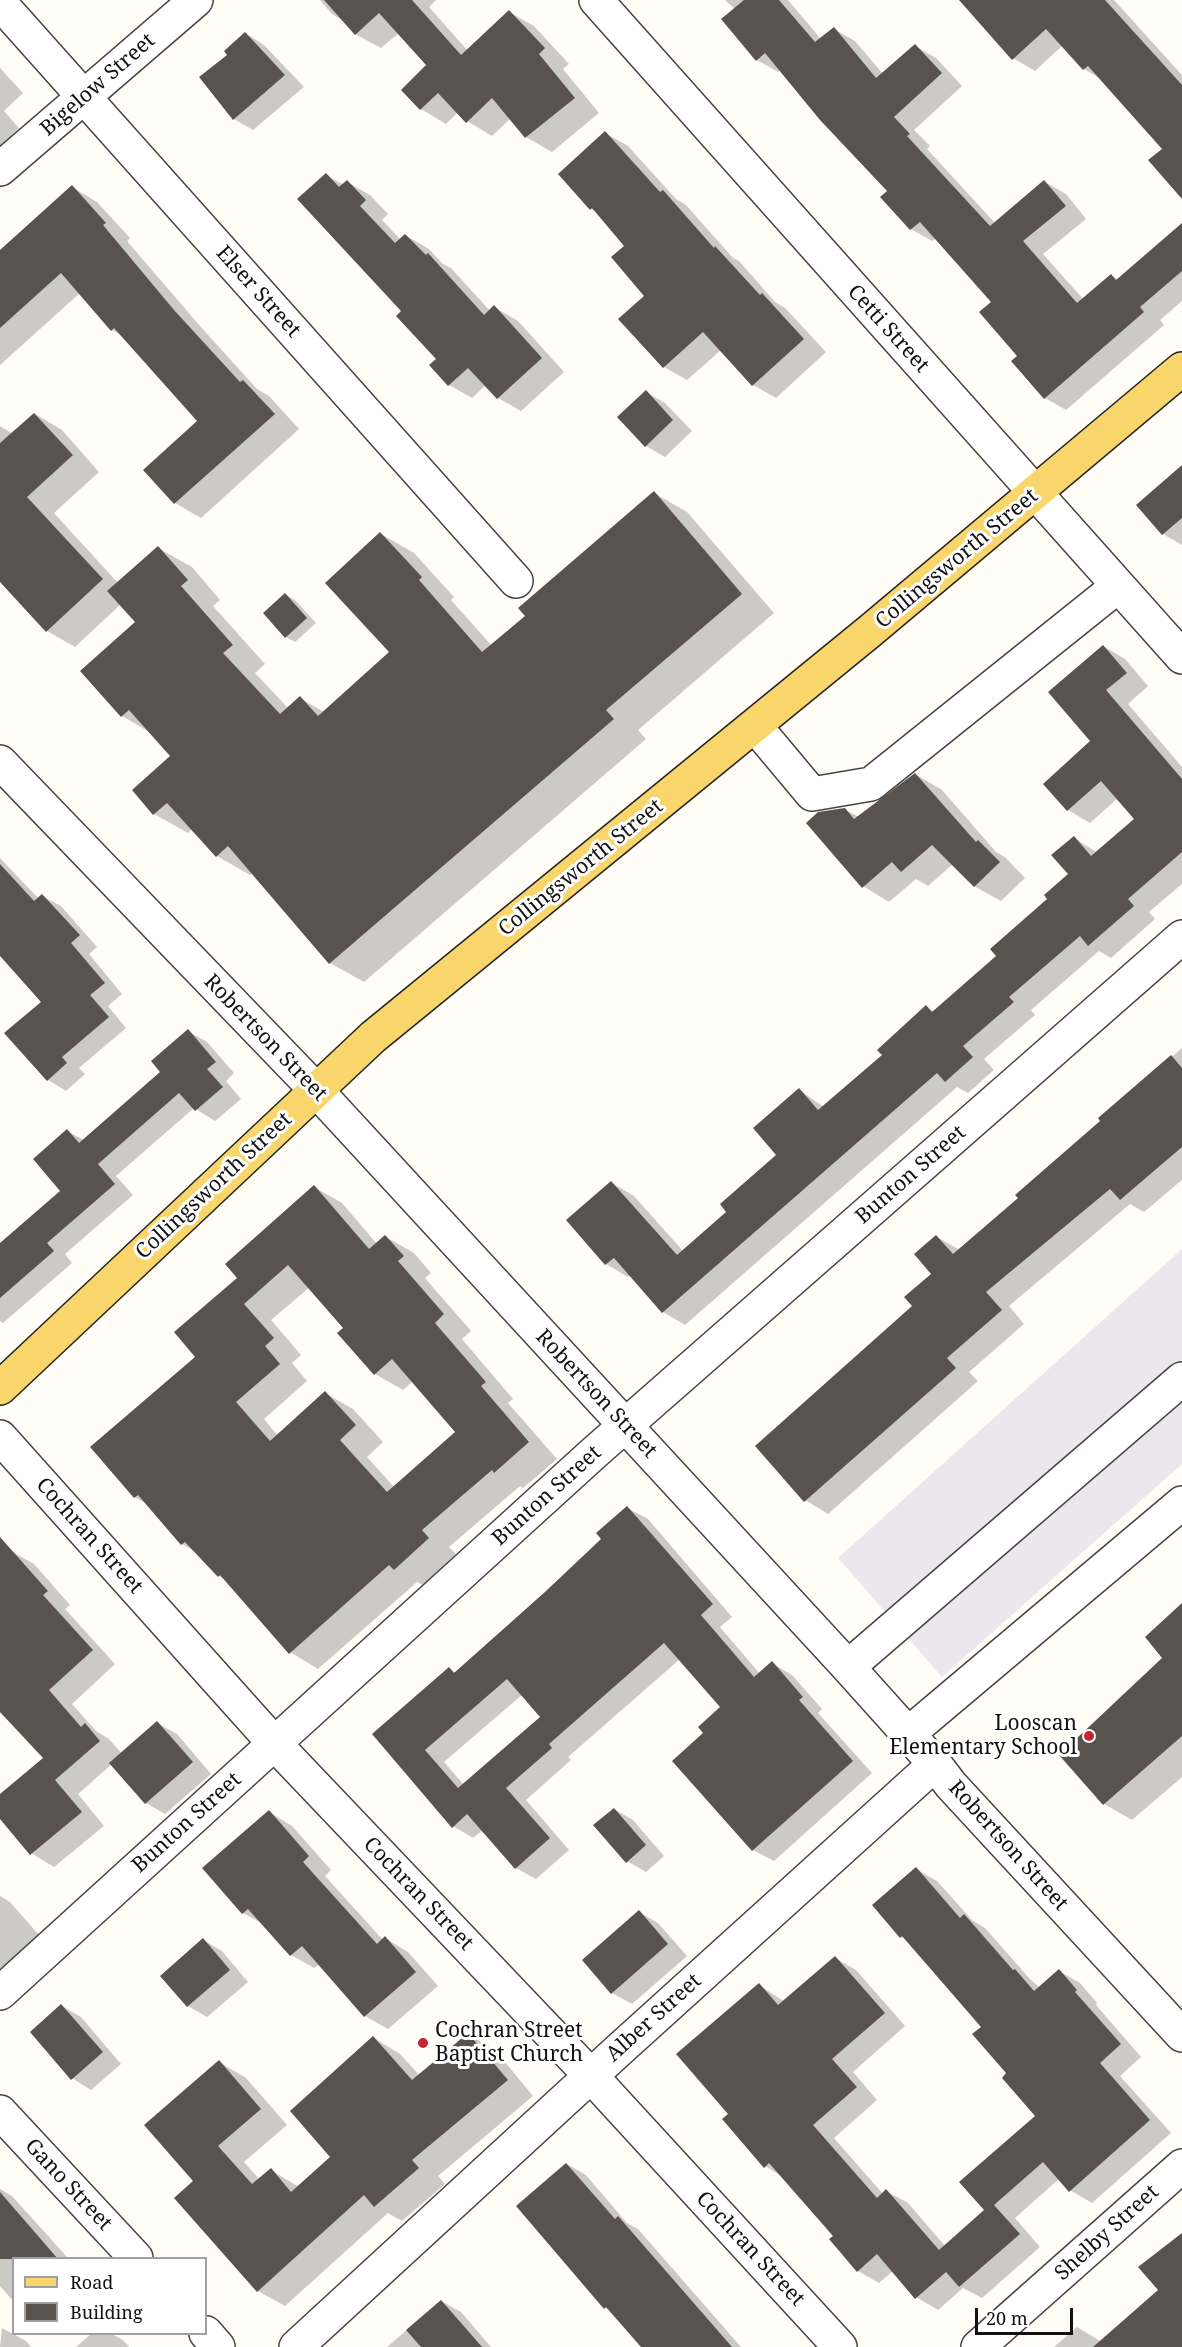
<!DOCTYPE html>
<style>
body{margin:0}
#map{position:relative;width:1182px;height:2347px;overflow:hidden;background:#fffdf5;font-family:"Noto Serif",serif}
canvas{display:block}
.legend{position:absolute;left:12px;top:2257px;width:195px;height:78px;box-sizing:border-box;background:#fff;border:2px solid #a0a0a0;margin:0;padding:8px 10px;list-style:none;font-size:18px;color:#111}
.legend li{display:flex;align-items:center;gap:12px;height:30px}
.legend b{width:30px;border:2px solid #a0a0a0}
.scale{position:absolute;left:975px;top:2308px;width:98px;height:27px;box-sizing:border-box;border:3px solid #111;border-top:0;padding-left:8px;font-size:18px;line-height:21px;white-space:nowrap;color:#111;-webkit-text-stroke:4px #fff;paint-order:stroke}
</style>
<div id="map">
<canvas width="1182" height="2347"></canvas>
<ul class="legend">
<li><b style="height:8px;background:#f9d66b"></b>Road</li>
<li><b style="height:16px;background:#5a524d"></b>Building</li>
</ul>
<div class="scale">20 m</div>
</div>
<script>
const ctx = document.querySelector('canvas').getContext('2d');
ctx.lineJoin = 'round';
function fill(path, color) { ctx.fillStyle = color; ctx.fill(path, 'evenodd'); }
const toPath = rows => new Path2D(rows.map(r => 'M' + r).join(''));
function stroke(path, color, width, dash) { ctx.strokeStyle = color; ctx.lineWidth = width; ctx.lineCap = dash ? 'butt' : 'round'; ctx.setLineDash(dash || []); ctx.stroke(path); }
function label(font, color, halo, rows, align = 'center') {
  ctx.font = font + ' "Noto Serif",serif'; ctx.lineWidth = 6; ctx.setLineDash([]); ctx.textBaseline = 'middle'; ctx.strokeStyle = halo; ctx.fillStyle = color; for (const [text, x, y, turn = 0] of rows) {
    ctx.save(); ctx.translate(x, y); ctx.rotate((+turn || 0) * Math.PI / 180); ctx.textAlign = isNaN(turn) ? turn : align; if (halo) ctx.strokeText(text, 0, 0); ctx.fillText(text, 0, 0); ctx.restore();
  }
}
const industrial = toPath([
 [1182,1249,1182,1464,942,1677,838,1558]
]);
const shadow = toPath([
 [320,0,436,0,429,7,468,51,509,12,534,26,569,64,563,69,599,113,552,152,526,137,511,118,492,136,467,121,458,112,446,124,421,109,428,66,399,33,381,48,355,34,345,22,332,14],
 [725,0,788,0,821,39,834,29,855,41,883,74,915,46,936,58,962,86,914,130,930,146,927,149,995,223,1045,182,1066,194,1086,219,1043,254,1084,300,1111,276,1119,280,1182,225,1182,301,1160,320,1164,325,1066,410,1045,398,1013,361,1019,356,993,302,936,238,932,241,911,229,882,197,889,191,781,70,778,72,757,60,735,9],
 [976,0,1114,0,1182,75,1182,197,1164,149,1101,79,1084,69,1063,45,1035,71,1013,58],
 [245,33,264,45,304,87,253,130,234,119],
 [0,68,23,93,4,111,19,128,0,146],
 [605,133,628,146,676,199,686,205,733,258,739,261,775,302,785,308,826,352,776,398,753,385,721,350,687,380,664,367,646,296,626,246,597,212,591,209],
 [326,175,344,185,347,182,370,195,388,214,382,220,401,240,405,235,429,249,443,264,451,268,490,311,494,307,518,321,564,372,521,411,498,398,486,385,472,398,449,385,438,359,403,311],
 [72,187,97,202,130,238,127,241,200,326,257,389,269,396,299,429,201,518,175,503,145,470,200,421,123,336,112,330,80,293,0,365,0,268],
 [646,392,665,403,692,431,665,457,646,446],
 [35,414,62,430,99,472,54,513,118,583,158,548,192,567,220,600,213,606,265,664,255,673,288,708,300,698,324,712,391,652,381,534,414,553,454,597,451,600,492,646,527,616,654,493,687,512,774,613,638,730,646,739,364,982,330,963,253,873,250,875,217,856,192,829,188,833,154,814,172,756,151,733,122,716,137,622,121,604,75,647,47,631,0,579,0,426,13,434],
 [1182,467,1182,545,1163,534],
 [286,595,295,600,316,623,295,642,286,637],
 [1103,646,1125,659,1148,686,1128,704,1182,767,1182,884,1149,912,1155,919,1111,958,1099,951,1031,1010,1035,1015,984,1059,994,1070,968,1093,957,1087,685,1325,663,1312,630,1275,628,1277,606,1264,612,1183,634,1196,683,1251,728,1212,778,1155,799,1090,824,1107,884,1055,926,1007,934,1012,998,956,1070,874,1074,838,1098,853,1136,819,1118,798,1090,823,1068,810,1092,741],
 [915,774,942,790,996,852,1005,857,1025,878,1001,901,974,886,953,864,928,886,916,879,889,902,863,886,844,809,859,817],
 [0,858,39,899,42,896,61,906,97,947,89,954,122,994,108,1006,126,1028,79,1068,85,1074,66,1091,48,1080,43,1002,0,954],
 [188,1031,207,1042,234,1073,226,1081,241,1099,215,1121,194,1108,116,1176,133,1195,65,1254,72,1263,3,1323,0,1321,0,1245,62,1191,67,1131,84,1140,163,1072],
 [1182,1048,1182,1180,1144,1212,1130,1204,1009,1306,1024,1324,969,1372,978,1381,828,1514,805,1500,933,1274,937,1237,960,1250,1020,1198,1102,1121,1100,1119],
 [314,1187,342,1203,377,1244,386,1237,414,1253,431,1273,425,1278,471,1331,462,1339,513,1399,508,1403,557,1459,523,1488,520,1486,449,1547,456,1554,423,1585,417,1582,318,1669,290,1652,227,1580,219,1576,197,1553,182,1544,147,1504,135,1497,197,1357,239,1278],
 [310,1287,345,1328,375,1374,403,1390,413,1381,458,1432,394,1487,367,1457,383,1442,353,1409,325,1393,278,1436,264,1419,307,1381,292,1363,301,1355,271,1320],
 [627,1508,648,1519,732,1617,720,1627,760,1674,772,1663,792,1675,822,1709,818,1713,872,1773,774,1861,753,1850,674,1761,705,1733,722,1708,680,1659,568,1757,571,1760,526,1800,569,1850,536,1879,516,1868,483,1830,473,1838,453,1826,375,1734,450,1669,456,1673,603,1539],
 [523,1694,543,1717,464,1785,444,1762],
 [11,1551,34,1564,70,1605,65,1609,115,1664,72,1704,96,1731,109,1739,122,1754,157,1723,177,1734,211,1774,165,1814,146,1803,112,1764,78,1794,104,1826,54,1867,31,1853,0,1816,0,1796,45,1759,0,1710,0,1560],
 [1182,1607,1182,1777,1132,1820,1104,1804,1164,1658],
 [614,1809,633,1820,664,1856,646,1872,627,1861],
 [269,1812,292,1826,331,1870,325,1876,383,1940,385,1938,408,1952,438,1986,388,2029,365,2016,320,1964,314,1968,291,1955,265,1925,243,1913],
 [916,1869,937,1881,972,1920,985,1928,1030,1979,1040,1988,1059,1971,1080,1983,1097,2003,1096,2005,1141,2057,1120,2076,1171,2133,1092,2203,1070,2190,1060,2178,1015,2218,1040,2247,982,2298,963,2288,938,2310,916,2297,893,2271,879,2283,858,2271,835,2236,783,2177,765,2166,730,2114,759,1985,785,2002,835,1958,856,1970,905,2026,853,2072,877,2100,834,2138,883,2194,886,2191,908,2203,945,2246,986,2210,1037,2116,1008,2074,983,2027,908,1940,901,1937],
 [0,1896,10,1902,39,1935,0,1969],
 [639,1912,658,1923,687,1956,632,2004,612,1993],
 [203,1940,222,1951,248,1982,207,2017,188,2006,162,1976],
 [62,2006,81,2017,121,2064,91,2090,72,2078],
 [468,2034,495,2050,533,2096,438,2176,445,2184,402,2221,388,2213,285,2306,258,2291,176,2198,195,2182,219,2062,246,2078,287,2125,244,2162,260,2180,271,2170,299,2187,332,2157,374,2038,400,2054,420,2076],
 [567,2164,586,2175,627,2223,638,2229,741,2347,644,2347,612,2311,605,2308,518,2206],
 [0,2189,12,2196,68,2258,14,2258,14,2302,0,2286],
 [441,2301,461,2312,491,2347,387,2347],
 [1077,2327,1102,2342,1107,2347,1054,2347],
 [2,2328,26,2341,31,2347,0,2347],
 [91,2334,112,2334,123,2340,129,2347,76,2347]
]);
const building = toPath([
 [324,0,412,0,461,55,509,10,545,48,539,54,575,98,525,138,492,98,466,123,438,93,420,110,401,90,426,65,379,13,355,35],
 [744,0,779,0,815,42,834,27,876,78,915,44,942,73,894,117,910,134,907,136,990,226,1044,180,1066,206,1023,241,1077,303,1111,274,1116,280,1182,223,1182,271,1140,307,1144,312,1044,399,1011,361,1017,356,979,312,991,302,920,222,910,230,880,197,887,191,820,120,765,53,756,61,721,19],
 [959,0,1105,0,1182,85,1182,199,1148,160,1162,149,1088,66,1083,70,1046,29,1012,60],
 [245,32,285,75,233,120,199,77,227,55,224,51],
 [605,131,660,192,663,190,714,248,715,246,760,295,762,293,804,339,752,386,703,332,663,368,618,319,644,296,611,257,624,246,592,208,590,210,558,174],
 [326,173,339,187,347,180,366,200,360,206,395,243,405,234,426,255,428,253,484,315,494,305,542,358,497,399,468,368,448,386,429,365,436,359,396,316,401,311,297,199],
 [72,185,106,223,103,225,174,310,240,382,243,380,275,414,174,504,143,470,197,421,114,328,111,331,61,273,0,328,0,250],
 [646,390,673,420,645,447,617,417],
 [34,413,73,455,27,497,103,579,46,632,0,582,0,443],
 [1182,465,1182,518,1162,535,1136,505],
 [654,491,742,594,606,710,614,719,329,964,228,846,216,857,167,803,153,815,132,790,170,756,129,710,121,717,80,671,135,622,107,591,158,546,188,580,181,586,233,645,223,653,280,714,300,696,318,716,389,652,325,583,380,532,422,577,419,580,482,652,525,616,518,608],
 [285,593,307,618,285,638,263,613],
 [1103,645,1127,673,1106,690,1182,779,1182,852,1128,899,1134,906,1088,946,1080,936,1009,997,1014,1002,963,1046,973,1057,945,1082,937,1073,662,1313,614,1258,605,1265,566,1220,611,1181,677,1255,726,1212,720,1204,776,1155,753,1128,799,1088,818,1110,882,1055,877,1050,926,1005,932,1012,996,956,990,949,1047,899,1044,895,1068,874,1051,855,1074,836,1091,856,1134,819,1101,781,1067,811,1043,784,1090,741,1048,692],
 [915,773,976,842,978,840,1000,862,974,887,932,845,901,872,892,862,862,888,806,823,818,812,845,808,854,819],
 [0,864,34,901,42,894,80,935,71,943,105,983,90,995,109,1017,62,1057,67,1063,47,1081,4,1033,41,1002,0,956],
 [188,1029,216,1062,207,1069,223,1087,195,1111,179,1093,98,1164,115,1184,47,1243,54,1251,0,1298,0,1243,60,1191,33,1159,67,1129,79,1143,160,1072,151,1061],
 [1171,1055,1182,1068,1182,1147,1120,1200,1110,1189,986,1292,1002,1310,947,1358,956,1368,804,1502,755,1446,912,1306,904,1297,931,1274,914,1254,936,1235,953,1254,1018,1198,1015,1195,1100,1121,1098,1118],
 [314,1185,369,1249,385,1235,404,1256,398,1261,444,1314,435,1323,486,1382,481,1386,529,1442,494,1473,492,1470,422,1530,429,1538,394,1570,389,1565,289,1654,220,1575,218,1577,185,1542,181,1545,138,1495,134,1498,90,1447,195,1357,174,1332,237,1278,225,1264],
 [288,1265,343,1328,337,1333,374,1375,392,1359,455,1432,387,1492,340,1440,356,1425,325,1391,270,1441,236,1402,280,1364,265,1346,274,1338,244,1304],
 [627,1506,713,1604,701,1615,754,1677,772,1661,803,1697,799,1700,853,1761,752,1851,672,1761,703,1733,698,1727,720,1707,664,1643,549,1744,552,1748,506,1788,550,1838,515,1869,467,1814,452,1828,372,1734,449,1667,454,1673,545,1592,601,1539,596,1533],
 [507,1679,540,1717,458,1788,425,1750],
 [0,1537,48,1591,43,1595,93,1650,49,1690,81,1727,85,1723,100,1741,55,1780,82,1812,30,1855,0,1819,0,1794,43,1758,0,1712],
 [1182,1603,1182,1736,1103,1805,1059,1755,1162,1658,1145,1637],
 [157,1721,193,1762,145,1804,109,1763],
 [614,1808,646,1845,626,1863,593,1825],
 [269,1810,309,1856,303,1862,377,1944,385,1936,416,1972,364,2017,302,1946,290,1956,248,1909,242,1914,202,1868],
 [916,1867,960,1918,964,1914,1013,1970,1015,1969,1034,1991,1059,1969,1077,1990,1075,1992,1121,2044,1100,2063,1150,2120,1069,2192,1043,2162,994,2205,1020,2234,959,2287,946,2272,915,2299,877,2254,857,2272,829,2239,833,2236,769,2163,764,2168,722,2119,728,2114,676,2054,759,1983,778,2005,835,1956,885,2013,832,2059,857,2087,813,2125,877,2198,886,2189,939,2250,984,2210,959,2182,1035,2116,1002,2078,1006,2073,972,2034,981,2027,902,1936,900,1938,872,1905],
 [639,1910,668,1944,611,1994,582,1960],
 [203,1938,230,1970,187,2007,160,1976],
 [61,2004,103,2052,71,2080,30,2032],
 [468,2033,508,2080,412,2160,419,2168,374,2207,364,2195,257,2292,174,2198,193,2181,144,2125,219,2060,261,2109,218,2146,252,2184,271,2168,291,2192,330,2157,290,2111,373,2036,412,2080],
 [566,2163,615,2219,618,2216,732,2347,641,2347,606,2307,604,2309,516,2206],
 [0,2192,58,2259,0,2259],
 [1182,2233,1182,2347,1093,2347,1158,2290,1138,2267],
 [441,2300,482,2347,421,2347,406,2330]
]);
const minor = toPath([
 [596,0,1182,657],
 [0,3,516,581],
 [0,169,196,0],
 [755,726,812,794,871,784,1118,586],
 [0,762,316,1090,848,1667,935,1764,951,1785,1182,2035],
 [0,1437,274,1743,591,2076,840,2347],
 [848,1667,1182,1379],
 [908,1734,1182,1503],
 [0,1993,595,1452,1182,937],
 [0,2112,136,2258],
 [206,2333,218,2347],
 [296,2347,620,2049,935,1764],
 [978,2347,1182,2166]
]);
const major = toPath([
 [0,1388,373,1037,870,631,1182,369]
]);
const markers = [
 [1089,1736,6,"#c4262e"],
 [423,2043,6,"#c4262e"]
];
const streetNames = [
 ["Bigelow Street",98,85,-41],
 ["Elser Street",258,292,48],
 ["Cetti Street",888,329,48],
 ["Collingsworth Street",957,559,-40],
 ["Collingsworth Street",581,868,-39],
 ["Robertson Street",265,1038,46],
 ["Bunton Street",911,1175,-41],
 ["Collingsworth Street",214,1186,-43],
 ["Robertson Street",596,1394,47],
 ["Bunton Street",547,1496,-42],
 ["Cochran Street",89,1536,48],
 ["Bunton Street",187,1823,-42],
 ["Robertson Street",1008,1846,48],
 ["Cochran Street",418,1894,46],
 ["Alber Street",654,2018,-42],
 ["Gano Street",68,2185,47],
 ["Shelby Street",1107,2233,-42],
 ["Cochran Street",750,2249,47]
];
const poiNames = [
 ["Looscan",1077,1724],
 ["Elementary School",1077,1748],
 ["Cochran Street",435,2031,"left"],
 ["Baptist Church",435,2055,"left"]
];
fill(industrial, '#eee6ef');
fill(shadow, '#0003');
fill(building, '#5a524d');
stroke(minor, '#444', 36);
stroke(major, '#222', 36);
stroke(minor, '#fff', 33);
stroke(major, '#f9d66b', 33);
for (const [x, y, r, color] of markers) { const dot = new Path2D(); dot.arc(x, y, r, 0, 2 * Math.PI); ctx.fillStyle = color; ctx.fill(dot); stroke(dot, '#fff', 2); }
label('21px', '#111', '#fff', streetNames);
label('21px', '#111', '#fff', poiNames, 'right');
</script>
